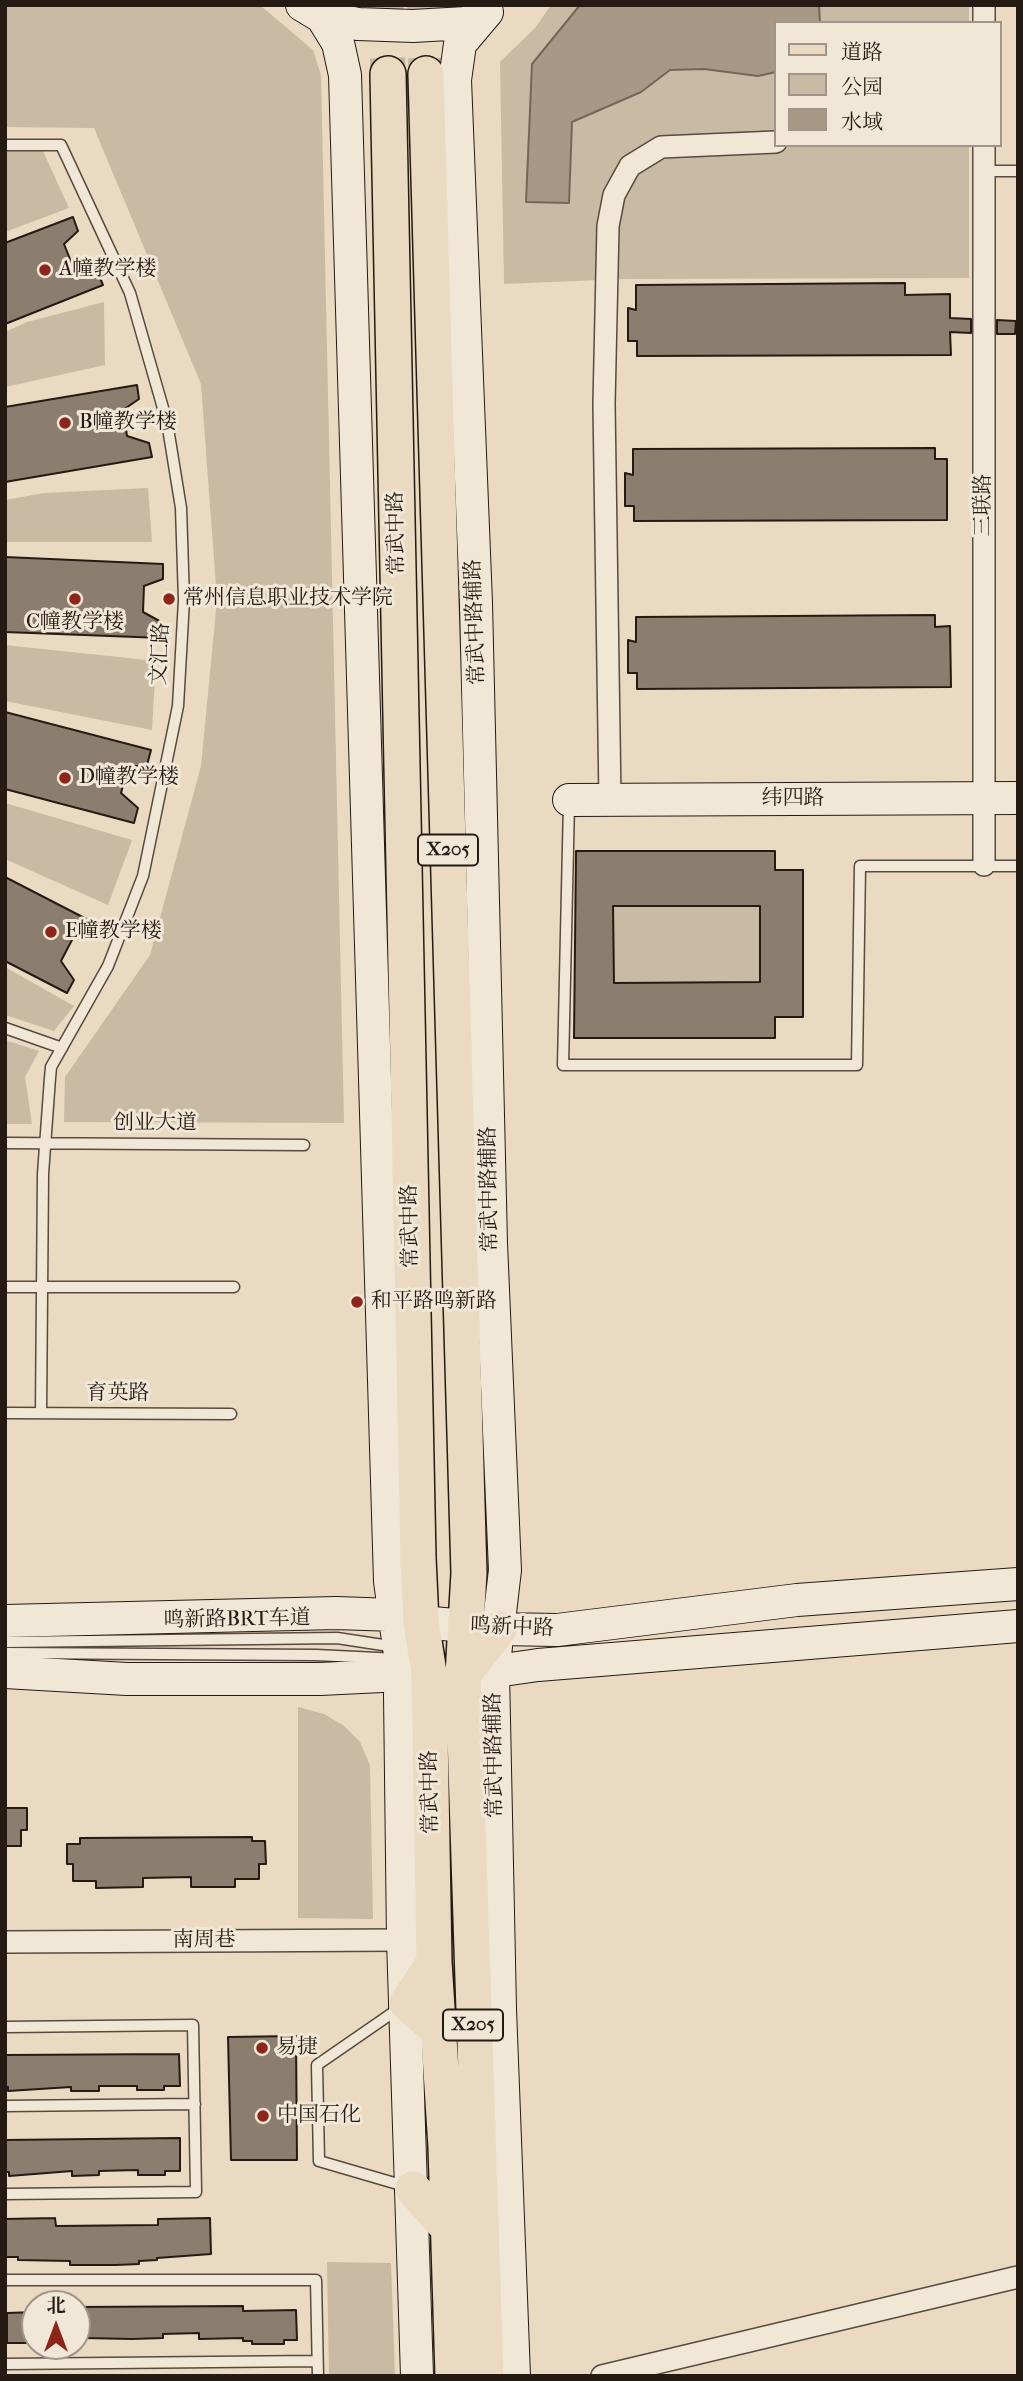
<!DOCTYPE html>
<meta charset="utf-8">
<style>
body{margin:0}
#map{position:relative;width:1023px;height:2381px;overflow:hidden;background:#eadac2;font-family:"IM FELL French Canon","Noto Serif SC",serif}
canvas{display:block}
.frame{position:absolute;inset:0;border:7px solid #251b12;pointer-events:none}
.legend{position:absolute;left:774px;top:21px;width:228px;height:126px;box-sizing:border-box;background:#f1e7d7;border:2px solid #9f9588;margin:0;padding:9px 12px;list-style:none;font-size:21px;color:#251b12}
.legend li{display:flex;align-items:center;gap:14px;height:35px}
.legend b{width:35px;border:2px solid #9f9588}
.north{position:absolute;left:21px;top:2290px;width:70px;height:70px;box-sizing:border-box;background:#f1e7d7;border:2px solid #9f9588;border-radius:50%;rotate:0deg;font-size:19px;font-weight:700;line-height:28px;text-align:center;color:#251b12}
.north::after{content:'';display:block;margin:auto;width:24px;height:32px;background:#8f2418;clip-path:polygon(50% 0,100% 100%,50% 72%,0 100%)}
</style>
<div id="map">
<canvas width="1023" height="2381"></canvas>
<div class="frame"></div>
<ul class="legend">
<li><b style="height:9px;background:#eadac2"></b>道路</li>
<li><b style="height:19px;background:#c9baa4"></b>公园</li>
<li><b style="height:19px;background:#a79986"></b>水域</li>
</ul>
<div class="north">北</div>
</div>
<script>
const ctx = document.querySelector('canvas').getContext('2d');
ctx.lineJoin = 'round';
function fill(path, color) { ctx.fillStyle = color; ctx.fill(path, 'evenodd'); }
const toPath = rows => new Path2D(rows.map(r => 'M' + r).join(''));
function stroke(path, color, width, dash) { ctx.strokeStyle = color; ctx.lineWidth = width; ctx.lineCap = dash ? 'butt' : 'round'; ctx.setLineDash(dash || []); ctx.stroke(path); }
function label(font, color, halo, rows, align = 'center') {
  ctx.font = font + ' "IM FELL French Canon","Noto Serif SC",serif'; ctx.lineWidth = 6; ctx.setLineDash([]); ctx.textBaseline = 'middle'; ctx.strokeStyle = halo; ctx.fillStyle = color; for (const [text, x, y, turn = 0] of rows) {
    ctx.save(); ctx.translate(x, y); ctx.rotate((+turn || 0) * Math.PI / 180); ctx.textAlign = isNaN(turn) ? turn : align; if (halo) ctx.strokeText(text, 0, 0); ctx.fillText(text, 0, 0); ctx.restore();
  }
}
const green = toPath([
 [5,5,260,5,313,50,321,75,344,1123,64,1122,65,1077,150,955,201,766,217,600,201,384,94,128,5,127],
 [551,5,969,5,969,23,776,23,776,145,969,145,969,278,625,279,504,284,500,62,535,28],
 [5,151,43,151,69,208,5,232],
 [104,302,105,365,5,387,5,332,27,322],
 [148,488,152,542,5,542,5,500,44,493],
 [5,645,156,661,152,730,5,701],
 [5,803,132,840,108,905,5,859],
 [613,906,760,906,760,982,614,983],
 [5,967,74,1006,54,1031,5,1015],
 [5,1040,39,1051,25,1077,32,1124,5,1124],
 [298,1707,324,1714,344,1726,360,1742,370,1765,373,1919,298,1918],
 [327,2262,391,2263,395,2376,329,2376]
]);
const water = toPath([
 [580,5,819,5,820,23,776,23,776,72,758,76,704,69,670,70,641,92,572,122,569,203,526,202,532,64,580,5]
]);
const building = toPath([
 [73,217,78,231,64,244,74,269,97,271,103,285,5,324,5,243,73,217],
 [905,283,905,295,950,294,950,318,971,319,971,333,950,332,951,355,637,356,637,341,628,341,628,308,636,310,636,285,905,283],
 [997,320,1016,321,1015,334,997,334,997,320],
 [137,385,139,399,123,410,127,436,149,443,152,457,5,482,5,407,137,385],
 [935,448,935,459,947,459,947,520,634,521,634,506,625,506,625,473,633,475,633,449,935,448],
 [5,557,163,564,163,579,144,586,143,612,163,623,162,638,5,632,5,557],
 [935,615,935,627,950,626,951,687,637,689,637,673,628,673,628,640,636,642,636,617,935,615],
 [5,712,151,750,147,765,128,767,121,793,138,808,134,823,5,789,5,712],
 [576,851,775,851,775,870,803,870,803,1017,775,1017,775,1038,574,1038,576,851],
 [613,906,760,906,760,982,614,983,613,906],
 [5,877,100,926,93,939,73,938,61,961,74,980,67,993,5,961,5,877],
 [5,1808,27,1808,27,1830,21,1830,21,1846,5,1846,5,1808],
 [252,1837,252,1841,265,1841,266,1864,259,1864,259,1879,235,1879,235,1887,191,1887,191,1877,143,1878,143,1887,96,1888,96,1881,73,1881,73,1864,67,1864,67,1844,80,1844,80,1838,252,1837],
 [296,2036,297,2160,231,2160,228,2037,296,2036],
 [179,2054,180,2086,164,2086,164,2090,137,2090,137,2086,99,2086,99,2091,71,2091,71,2087,8,2091,8,2087,5,2087,5,2055,179,2054],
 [180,2138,180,2171,165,2171,165,2175,138,2175,138,2170,99,2171,99,2175,72,2176,72,2171,9,2176,9,2172,5,2172,5,2140,180,2138],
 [55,2218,56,2226,158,2225,158,2219,210,2218,211,2254,157,2258,157,2260,139,2261,139,2264,116,2265,70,2265,70,2261,18,2260,18,2257,5,2257,5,2219,55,2218],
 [243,2306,243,2311,296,2310,297,2340,284,2340,284,2344,252,2344,252,2341,243,2341,243,2338,199,2339,199,2333,163,2334,163,2338,132,2339,83,2338,83,2335,77,2335,77,2307,243,2306],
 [35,2312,35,2343,7,2343,7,2313,35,2312]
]);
const primaryTunnel = toPath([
 [386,5,388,74],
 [425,5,426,74]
]);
const lane = toPath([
 [5,145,61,145,130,293,167,422,181,508,184,600,178,706,143,876,108,966,51,1067,50,1078,43,1174,41,1413],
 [984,171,1018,171],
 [569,803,563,1065,857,1065,860,866,1018,866],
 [5,1028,62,1048],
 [5,1143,304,1145],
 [5,1287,234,1287],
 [5,1413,231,1414],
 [5,1642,337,1638,396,1647],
 [5,1653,316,1655,398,1659],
 [401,2007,317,2065,319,2161,408,2187],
 [5,2027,193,2025,196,2192,5,2194],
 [5,2106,195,2104],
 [5,2280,316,2280,318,2376],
 [5,2364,317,2361]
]);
const street = toPath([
 [984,5,984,23],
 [984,145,984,865],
 [610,800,604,404,608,226,614,195,630,166,661,147,776,142],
 [5,1942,403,1940],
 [602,2376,1018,2277]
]);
const secondary = toPath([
 [302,5,322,17,358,24,413,26,466,23,486,13],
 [487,12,460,44,455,80,476,603,491,1243,505,1570,493,1672,500,2009,514,2376],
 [322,17,338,43,345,75,390,1581,403,1677,400,1694,403,1940,417,2376],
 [569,800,1018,798],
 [5,1621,336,1613,395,1615,421,1622,499,1629,557,1630,797,1600,1018,1584],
 [5,1672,127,1679,320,1679,423,1674],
 [475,1674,538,1665,1018,1626]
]);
const primary = toPath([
 [388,74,418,1558,421,1622,429,1673,434,1962,446,2147,453,2376],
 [426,74,469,1573,463,1675,486,2376],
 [463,1675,499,1629],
 [434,1962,407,2003,439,2031],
 [413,2189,448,2228]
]);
const markers = [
 [45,270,7,"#8f2418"],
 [65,423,7,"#8f2418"],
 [75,599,7,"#8f2418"],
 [169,599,7,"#8f2418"],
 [65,778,7,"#8f2418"],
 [51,932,7,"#8f2418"],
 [357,1302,7,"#8f2418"],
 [262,2048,7,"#8f2418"],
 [263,2116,7,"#8f2418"]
];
const shields = [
 [448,850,60],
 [473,2025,60]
];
const shieldNames = [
 ["X205",448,850],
 ["X205",473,2025]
];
const poiNames = [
 ["A幢教学楼",59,270],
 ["B幢教学楼",79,423],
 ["常州信息职业技术学院",183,599],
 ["C幢教学楼",75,623,"center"],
 ["D幢教学楼",79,778],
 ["E幢教学楼",65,932],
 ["和平路鸣新路",371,1302],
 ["易捷",276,2048],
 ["中国石化",277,2116]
];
const streetNames = [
 ["三联路",984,505,-90],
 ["常武中路",397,533,-91],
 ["常武中路辅路",476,622,-92],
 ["文汇路",161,654,-87],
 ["纬四路",793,799],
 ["创业大道",155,1124],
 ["常武中路辅路",490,1189,-91],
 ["常武中路",411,1226,-91],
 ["育英路",118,1394],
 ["鸣新路BRT车道",237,1620,-1],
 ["鸣新中路",512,1628,2],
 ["常武中路辅路",495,1755,-91],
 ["常武中路",431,1792,-91],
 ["南周巷",204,1941]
];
fill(green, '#c9baa4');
fill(water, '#a79986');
stroke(water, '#736758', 2);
fill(building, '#8b7e6e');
stroke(building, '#251b12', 2);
stroke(primaryTunnel, '#c3b49f', 35, [35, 18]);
stroke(lane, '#564b3e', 13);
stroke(street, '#564b3e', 24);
stroke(secondary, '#251b12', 34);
stroke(primary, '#251b12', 38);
stroke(lane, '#f1e7d7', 10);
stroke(street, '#f1e7d7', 21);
stroke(secondary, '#f1e7d7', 32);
stroke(primary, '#eadac2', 35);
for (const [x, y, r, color] of markers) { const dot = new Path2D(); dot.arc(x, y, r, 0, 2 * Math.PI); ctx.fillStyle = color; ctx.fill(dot); stroke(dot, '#f1e7d7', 2.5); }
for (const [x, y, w] of shields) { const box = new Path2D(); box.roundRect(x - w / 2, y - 15.5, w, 31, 5); ctx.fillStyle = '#f1e7d7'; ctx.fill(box); stroke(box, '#251b12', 2); }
label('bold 19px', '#251b12', null, shieldNames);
label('21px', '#251b12', '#f1e7d7', poiNames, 'left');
label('21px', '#251b12', '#f1e7d7', streetNames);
</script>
